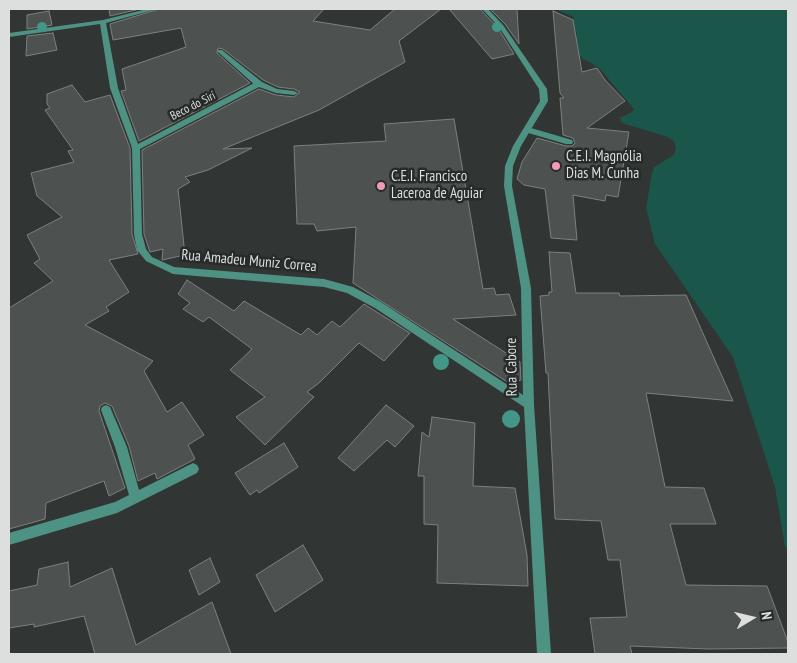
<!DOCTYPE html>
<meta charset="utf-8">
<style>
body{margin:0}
#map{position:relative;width:797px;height:663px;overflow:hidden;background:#313534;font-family:"PT Sans Narrow",sans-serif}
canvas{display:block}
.frame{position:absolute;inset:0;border:10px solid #dcdfde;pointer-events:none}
.north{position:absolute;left:727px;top:593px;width:50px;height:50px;-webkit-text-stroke:4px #272b2a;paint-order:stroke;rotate:81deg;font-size:14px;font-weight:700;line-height:20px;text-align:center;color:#dcdfde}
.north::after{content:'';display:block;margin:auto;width:18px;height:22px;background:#dcdfde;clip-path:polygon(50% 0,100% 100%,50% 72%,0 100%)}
</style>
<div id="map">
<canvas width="797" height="663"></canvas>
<div class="frame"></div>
<div class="north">N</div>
</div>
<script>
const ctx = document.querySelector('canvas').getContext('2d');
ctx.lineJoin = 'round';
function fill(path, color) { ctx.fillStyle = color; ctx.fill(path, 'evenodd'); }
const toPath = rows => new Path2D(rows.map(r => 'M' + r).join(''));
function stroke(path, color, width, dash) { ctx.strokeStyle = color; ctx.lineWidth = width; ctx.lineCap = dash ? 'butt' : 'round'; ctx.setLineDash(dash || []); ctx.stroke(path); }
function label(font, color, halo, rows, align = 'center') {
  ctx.font = font + ' "PT Sans Narrow",sans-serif'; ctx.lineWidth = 5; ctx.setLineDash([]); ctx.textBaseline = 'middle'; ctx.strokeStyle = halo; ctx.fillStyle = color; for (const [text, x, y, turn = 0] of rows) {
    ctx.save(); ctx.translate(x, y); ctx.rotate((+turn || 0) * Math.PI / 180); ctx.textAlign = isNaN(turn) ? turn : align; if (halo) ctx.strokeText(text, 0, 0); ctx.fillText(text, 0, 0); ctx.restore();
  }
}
const water = toPath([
 [555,9,788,9,788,549,785,547,775,487,733,357,655,244,646,208,652,173,654,167,674,155,676,148,674,142,668,137,622,123,620,118,632,112,634,109,599,68,582,58,574,48,574,37,577,34,571,21,574,17]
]);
const building = toPath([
 [109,9,140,9,110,16,109,9],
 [159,9,324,9,313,21,370,30,395,9,441,9,399,41,405,62,319,110,223,149,252,148,208,170,185,177,190,182,178,189,185,255,162,260,163,249,150,252,144,234,142,150,259,89,276,95,294,97,300,92,294,89,278,87,263,80,223,49,218,48,217,53,250,83,139,141,121,91,126,90,122,69,186,47,181,28,113,40,110,24,159,9],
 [449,9,480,9,498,28,514,54,492,59,449,9],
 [490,9,517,9,519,44,505,24,490,9],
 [49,11,52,25,27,29,27,15,49,11],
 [553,11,573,20,582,72,597,68,605,80,625,101,587,128,629,132,618,197,606,195,605,201,573,195,577,240,551,238,545,189,524,185,517,179,522,162,537,138,566,146,572,146,575,143,573,138,563,135,560,98,564,98,560,93,553,11],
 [53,33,57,50,26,56,27,36,53,33],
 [72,85,85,102,110,95,130,148,132,234,138,254,109,260,129,292,106,307,109,311,85,325,153,361,144,371,167,412,182,402,204,435,188,445,195,459,157,479,155,473,138,481,129,446,112,406,105,403,100,406,99,411,125,488,109,496,104,481,46,503,45,519,9,529,9,308,53,281,34,263,40,259,27,235,62,217,37,196,31,173,74,162,68,151,73,150,45,110,50,108,47,104,47,94,72,85],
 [454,119,483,289,494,288,496,295,509,294,516,315,453,319,520,362,521,380,509,383,353,283,356,227,317,231,314,224,297,224,294,146,386,141,384,124,454,119],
 [549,252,570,253,576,293,619,293,620,296,686,295,733,401,646,393,665,487,704,488,716,524,670,524,686,585,767,586,788,642,788,648,709,649,630,646,632,654,595,654,590,618,627,617,620,560,608,560,601,521,555,519,548,373,546,373,540,296,549,295,549,292,552,292,549,252],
 [187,280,234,311,244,301,301,335,308,328,317,335,332,321,340,327,364,304,410,333,384,361,359,343,319,383,307,392,314,397,265,445,236,417,265,397,230,370,252,349,209,317,203,322,183,309,190,303,178,294,187,280],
 [386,405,414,426,395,447,387,440,354,471,338,458,386,405],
 [432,417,475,423,473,486,515,488,527,555,528,586,437,583,438,525,424,524,424,476,418,476,422,432,429,437,432,417],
 [284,443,298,467,259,493,257,490,250,495,235,473,284,443],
 [303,545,323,580,275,612,256,575,303,545],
 [210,558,220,582,199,595,189,570,210,558],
 [68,562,70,587,112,568,136,645,212,602,231,654,95,654,84,616,34,627,34,624,9,628,9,591,37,585,39,569,68,562]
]);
const service = toPath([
 [218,50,222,50,262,82,262,86,256,86,218,52,218,50],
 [525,128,531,128,572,140,573,142,572,144,566,144,525,132,525,128]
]);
const minor = toPath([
 [147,9,157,9,106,23,118,88,138,144,256,82,262,82,277,89,294,91,298,93,294,95,276,93,259,87,140,149,142,234,146,249,152,257,174,267,324,279,353,287,381,302,523,395,521,288,504,186,505,166,513,146,540,101,539,89,499,27,482,9,488,9,503,25,547,89,548,101,521,146,513,166,512,186,531,288,534,405,551,654,537,654,524,407,375,308,347,293,324,287,173,274,146,261,137,250,134,234,132,148,110,88,100,24,9,37,9,33,103,20,147,9],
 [106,405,110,407,127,447,139,490,193,463,197,465,199,469,197,473,117,513,9,545,9,533,115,502,129,495,115,447,101,410,102,407,106,405]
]);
const trees = [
 [42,27,5],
 [497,27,5],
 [441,362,8],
 [511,419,9]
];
const markers = [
 [556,166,5,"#ef9ab8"],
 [381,186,5,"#ef9ab8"]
];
const farStreetnames = [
 ["Beco do Sirí",193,106,-27]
];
const poiNames = [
 ["C.E.I. Magnólia",566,157],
 ["Dias M. Cunha",566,174],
 ["C.E.I. Francisco",391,177],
 ["Laceroa de Aguiar",391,194]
];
const streetNames = [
 ["Rua Amadeu Muniz Correa",249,261,5],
 ["Rua Cabore",512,367,-91]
];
fill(water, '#1b564a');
fill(building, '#4d5250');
stroke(building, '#7c817f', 1);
fill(service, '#4e9283');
fill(minor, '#4e9283');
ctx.fillStyle = '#429786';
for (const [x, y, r] of trees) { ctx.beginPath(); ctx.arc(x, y, r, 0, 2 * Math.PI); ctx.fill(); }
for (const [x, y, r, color] of markers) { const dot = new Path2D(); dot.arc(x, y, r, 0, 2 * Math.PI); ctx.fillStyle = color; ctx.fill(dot); stroke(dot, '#272b2a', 2); }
label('12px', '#dcdfde', '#272b2a', farStreetnames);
label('15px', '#dcdfde', '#272b2a', poiNames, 'left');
label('15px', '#dcdfde', '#272b2a', streetNames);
</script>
